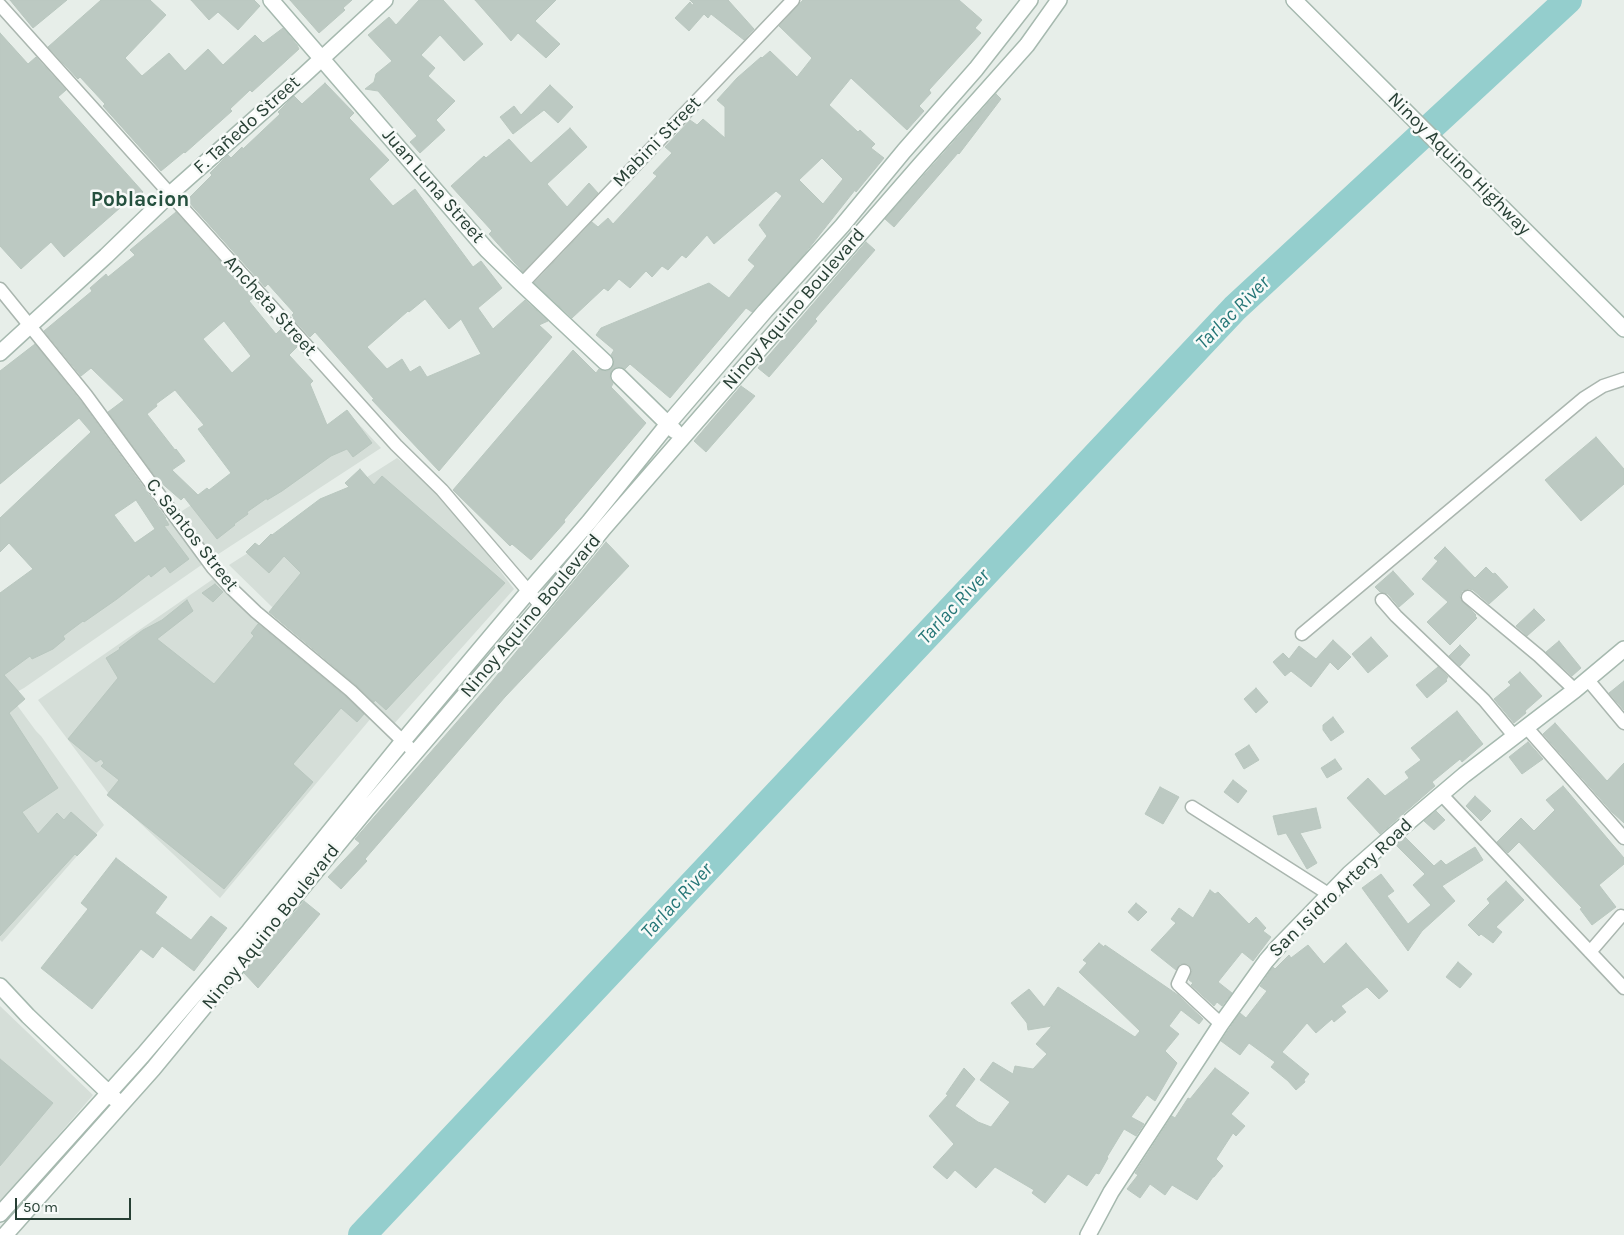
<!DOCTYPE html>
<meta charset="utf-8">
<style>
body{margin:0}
#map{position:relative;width:1624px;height:1235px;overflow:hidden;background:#e7eee9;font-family:Karla,sans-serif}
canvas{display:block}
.scale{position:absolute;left:15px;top:1198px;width:116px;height:22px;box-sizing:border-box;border:2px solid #273f34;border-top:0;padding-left:6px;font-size:15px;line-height:18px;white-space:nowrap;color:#273f34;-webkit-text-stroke:4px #f7faf8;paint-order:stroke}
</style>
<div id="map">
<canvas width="1624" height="1235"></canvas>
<div class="scale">50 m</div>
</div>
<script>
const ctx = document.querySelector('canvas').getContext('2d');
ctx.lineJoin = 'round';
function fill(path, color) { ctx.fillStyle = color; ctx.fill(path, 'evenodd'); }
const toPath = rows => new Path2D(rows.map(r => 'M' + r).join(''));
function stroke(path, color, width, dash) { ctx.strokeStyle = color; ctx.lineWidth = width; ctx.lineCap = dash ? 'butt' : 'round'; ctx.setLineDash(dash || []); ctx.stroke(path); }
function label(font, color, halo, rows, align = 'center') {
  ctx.font = font + ' Karla,sans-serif'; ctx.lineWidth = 5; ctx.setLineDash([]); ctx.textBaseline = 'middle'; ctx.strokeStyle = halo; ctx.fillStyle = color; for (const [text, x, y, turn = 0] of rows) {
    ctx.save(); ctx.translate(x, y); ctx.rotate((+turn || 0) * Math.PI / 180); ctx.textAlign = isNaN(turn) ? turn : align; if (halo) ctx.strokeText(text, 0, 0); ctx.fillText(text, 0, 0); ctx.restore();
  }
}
const built = toPath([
 [354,419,381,448,200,566,24,688,0,701,0,632,188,507],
 [397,458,441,493,514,589,393,725,229,565],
 [216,577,304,661,372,717,220,898,108,793,38,700],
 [11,697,36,731,41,736,104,825,2,942,0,940,0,703],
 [0,1006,93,1095,0,1203]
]);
const river = toPath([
 [362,1235,1235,308,1568,0]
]);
const building = toPath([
 [10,0,67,0,33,28,10,0],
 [101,0,150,0,166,15,125,58,142,76,169,53,185,71,208,49,223,65,255,35,263,43,283,28,297,45,299,49,252,92,250,90,230,109,232,111,185,153,184,152,161,171,103,106,105,104,80,77,78,79,48,47,101,0],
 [191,0,254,0,260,6,238,30,218,12,209,20,191,0],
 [290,0,352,0,343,8,345,10,319,33,290,0],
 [419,0,443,0,483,44,464,61,440,35,421,55,435,68,428,76,455,101,436,120,445,130,420,153,410,142,417,136,378,91,365,89,374,82,376,74,392,61,368,35,389,17,396,25,419,0],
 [475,0,556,0,535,21,560,44,546,58,518,33,511,41,475,0],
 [690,0,728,0,754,29,744,40,711,14,708,18,704,14,689,31,675,18,690,2,692,5,694,4,690,0],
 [803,0,959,0,982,20,975,28,981,33,929,90,931,93,919,106,924,111,907,130,851,78,829,105,858,132,860,130,875,144,871,148,884,158,856,192,855,190,802,257,752,312,746,308,670,398,630,364,625,369,617,367,612,370,610,378,613,384,611,387,646,423,564,520,565,522,531,560,512,544,510,546,453,490,573,350,596,373,599,369,607,371,612,368,614,360,611,355,614,350,596,335,601,328,709,283,729,298,755,266,748,260,767,236,759,225,782,196,776,191,714,244,707,235,686,258,682,255,668,270,662,266,652,277,646,271,630,288,619,279,608,291,604,288,572,318,534,283,592,222,598,227,608,218,613,224,657,176,653,173,672,153,665,147,690,120,697,125,703,119,725,138,725,107,717,100,737,78,761,57,762,58,770,51,797,77,812,58,779,26,803,0],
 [822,158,843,179,823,204,799,180,822,158],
 [0,33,28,64,36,57,66,90,58,97,143,192,122,208,121,207,64,257,51,242,21,269,0,246,0,33],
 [325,83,354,113,349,118,389,160,369,179,393,206,415,189,473,267,481,261,502,288,478,308,493,329,525,300,548,321,539,325,552,337,439,471,372,400,374,399,315,332,310,337,293,319,294,318,292,315,294,313,268,284,265,287,187,200,212,175,210,173,228,155,231,158,242,147,243,149,280,114,278,112,294,96,302,104,325,83],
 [425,299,449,329,461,319,481,354,427,377,420,366,410,372,402,359,387,369,367,347,408,311,409,312,425,299],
 [550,85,573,107,558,123,544,110,513,134,500,117,514,106,521,115,550,85],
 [996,94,1001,99,959,154,958,153,894,227,885,219,996,94],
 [570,128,587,147,547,184,567,207,589,183,598,193,523,272,489,234,492,231,451,186,484,156,486,158,509,139,531,163,570,128],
 [176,212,253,298,249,301,276,334,281,329,297,347,289,355,313,381,310,384,327,425,347,410,372,443,353,457,347,449,331,456,282,491,267,500,267,498,247,512,248,514,234,524,235,525,217,539,184,497,181,500,158,480,108,412,124,400,91,368,81,376,44,331,92,291,90,288,106,274,108,277,135,255,130,250,176,212],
 [224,321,251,356,232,373,203,339,224,321],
 [175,390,204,425,198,429,231,473,209,490,207,488,198,495,172,470,185,461,176,449,175,450,147,414,157,406,156,404,175,390],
 [866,242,875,250,815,319,817,321,769,377,758,368,866,242],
 [35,344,83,404,166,518,165,518,169,525,164,526,189,559,170,573,165,566,151,577,149,574,117,599,84,622,83,621,63,636,65,639,53,649,32,659,30,656,4,675,25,699,9,713,58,788,22,812,38,834,57,813,64,820,71,812,97,835,77,856,75,854,0,936,0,593,33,569,9,543,0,552,0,518,91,432,79,418,0,484,0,371,35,344],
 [136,500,155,529,135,543,114,515,136,500],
 [741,386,755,396,706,452,694,441,741,386],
 [1596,437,1624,469,1624,484,1581,521,1545,480,1596,437],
 [360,469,374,485,382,476,505,583,386,710,375,700,374,702,356,685,269,612,301,573,284,556,269,573,246,552,255,543,259,546,271,534,272,535,320,499,349,487,345,483,360,469],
 [606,542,629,566,505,697,365,859,367,861,341,889,328,877,360,843,355,839,490,684,606,542],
 [1445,547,1475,578,1486,567,1493,574,1495,573,1508,587,1489,604,1473,590,1469,589,1462,591,1460,596,1461,600,1476,615,1475,616,1477,618,1450,645,1427,622,1448,602,1422,579,1438,561,1434,558,1445,547],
 [1393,571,1414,594,1399,607,1388,594,1380,592,1375,587,1393,571],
 [215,584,223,592,213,602,202,593,215,584],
 [187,600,193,611,157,639,214,684,254,636,251,633,258,624,346,697,364,714,357,722,341,708,293,764,313,782,224,889,107,795,119,780,101,766,104,763,101,759,96,762,68,739,118,678,106,658,120,649,119,648,143,630,162,620,187,600],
 [1534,609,1545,620,1527,636,1516,626,1534,609],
 [1371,637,1388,656,1368,673,1352,654,1371,637],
 [1333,640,1351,657,1338,670,1330,662,1311,687,1291,671,1285,676,1273,662,1283,653,1289,659,1299,646,1316,659,1333,640],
 [1559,641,1581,668,1572,676,1546,652,1559,641],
 [1460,645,1470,655,1460,666,1449,656,1460,645],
 [1438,667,1448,677,1446,680,1447,681,1427,698,1416,685,1438,667],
 [1520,672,1542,696,1525,711,1526,713,1514,723,1494,699,1511,685,1508,682,1520,672],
 [1624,681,1624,710,1609,693,1624,681],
 [1256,688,1268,702,1256,713,1244,699,1256,688],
 [1457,711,1483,744,1462,762,1460,759,1432,782,1435,786,1380,834,1347,798,1368,778,1385,796,1409,778,1405,772,1421,760,1411,748,1457,711],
 [1333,717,1344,732,1331,741,1323,730,1323,725,1333,717],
 [1555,723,1607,781,1624,763,1624,823,1612,812,1543,734,1555,723],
 [1528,742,1543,759,1522,774,1509,757,1528,742],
 [1249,745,1259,760,1244,769,1235,754,1249,745],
 [1335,759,1342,769,1327,778,1321,768,1335,759],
 [1233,780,1247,791,1238,803,1224,792,1233,780],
 [1563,786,1624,858,1624,864,1599,885,1616,907,1592,925,1580,909,1582,908,1519,842,1508,853,1497,842,1521,818,1534,831,1555,810,1546,800,1563,786],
 [1160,787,1179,797,1163,824,1145,814,1160,787],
 [1475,796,1491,811,1481,821,1466,806,1475,796],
 [1316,808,1321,828,1300,833,1317,863,1307,869,1286,833,1278,835,1273,816,1316,808],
 [1436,811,1445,820,1434,830,1424,821,1436,811],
 [1405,837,1434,866,1441,860,1446,865,1475,847,1483,860,1442,886,1455,901,1422,931,1408,951,1362,888,1381,874,1394,891,1387,896,1408,924,1431,905,1413,885,1425,874,1396,845,1405,837],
 [116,858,167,897,155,913,191,940,211,916,227,928,194,971,162,946,153,958,141,949,92,1009,41,968,88,909,81,903,116,858],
 [1506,881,1524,900,1496,927,1502,932,1493,943,1481,934,1479,936,1468,925,1490,903,1487,899,1506,881],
 [1210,890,1215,894,1218,892,1249,924,1256,917,1266,928,1263,931,1271,937,1253,961,1242,952,1218,982,1232,993,1222,1006,1217,1002,1214,1006,1191,985,1193,983,1189,980,1192,970,1188,964,1180,964,1176,970,1151,950,1176,923,1171,919,1179,908,1193,918,1210,890],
 [304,901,320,914,258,988,244,973,304,901],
 [1136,903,1147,912,1138,921,1128,912,1136,903],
 [1099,943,1104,947,1105,945,1178,995,1203,1019,1199,1024,1181,1010,1169,1026,1179,1034,1165,1051,1177,1063,1155,1101,1147,1095,1131,1117,1144,1124,1136,1136,1124,1129,1107,1157,1108,1158,1099,1174,1096,1173,1087,1186,1068,1174,1045,1203,1032,1193,1034,1190,995,1167,976,1188,955,1170,947,1179,933,1167,954,1144,929,1116,948,1095,946,1094,964,1068,975,1079,955,1106,978,1122,991,1127,1010,1102,980,1080,993,1062,1013,1074,1015,1066,1033,1069,1047,1054,1036,1044,1052,1026,1028,1030,1027,1023,1011,1003,1029,989,1044,1007,1058,987,1135,1037,1140,1031,1079,972,1087,963,1083,960,1099,943],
 [1346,943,1388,991,1379,999,1367,987,1341,1006,1346,1012,1334,1022,1332,1019,1316,1033,1307,1023,1282,1052,1309,1074,1304,1080,1305,1082,1296,1090,1288,1081,1271,1067,1275,1062,1249,1043,1240,1055,1221,1041,1240,1013,1246,1018,1267,991,1260,986,1273,967,1275,969,1289,955,1291,958,1308,945,1324,964,1346,943],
 [1458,962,1472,974,1460,988,1446,977,1458,962],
 [0,1059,53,1103,0,1166,0,1059],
 [1215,1068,1249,1093,1231,1114,1245,1126,1236,1136,1233,1133,1216,1159,1223,1166,1214,1177,1213,1177,1197,1200,1172,1185,1165,1195,1150,1184,1140,1198,1127,1189,1138,1175,1135,1173,1172,1116,1175,1118,1188,1098,1190,1099,1215,1068]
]);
const street = toPath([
 [0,5,396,445,442,490,541,606],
 [522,284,793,0],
 [0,289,86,395,213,568,232,589,256,612,351,691,410,748],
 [1468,597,1539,656,1575,690],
 [1382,600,1396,616,1484,700,1515,737],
 [1302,634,1584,398,1603,386,1624,379],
 [1588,680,1624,723],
 [1527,728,1624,838],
 [1441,794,1624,988],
 [1192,807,1330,895],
 [1590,952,1621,916],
 [1184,971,1178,984,1221,1024]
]);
const secondary = toPath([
 [271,0,487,250,522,284,605,362],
 [1294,0,1624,329],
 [0,353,106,256,170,194,304,75,385,0],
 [619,376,675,431],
 [0,986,28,1016,115,1099],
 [0,1214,143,1055,249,931,403,741,528,592,589,522,668,424,765,311,842,226,904,151,976,69,1030,0],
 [5,1235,153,1069,367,809,541,606,603,529,920,165,1027,45,1059,0],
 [1088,1235,1111,1192,1221,1024,1266,961,1279,946,1349,874,1391,837,1464,775,1575,690,1624,649]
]);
const streetNames = [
 ["F. Tañedo Street",247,125,-42],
 ["Mabini Street",657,142,-46],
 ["Ninoy Aquino Highway",1459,164,45],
 ["Juan Luna Street",433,186,49],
 ["Ancheta Street",270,306,48],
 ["Ninoy Aquino Boulevard",794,309,-49],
 ["C. Santos Street",192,535,52],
 ["Ninoy Aquino Boulevard",531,616,-50],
 ["San Isidro Artery Road",1341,888,-44],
 ["Ninoy Aquino Boulevard",271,927,-51]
];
const waterNames = [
 ["Tarlac River",1233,313,-45],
 ["Tarlac River",954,607,-47],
 ["Tarlac River",677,901,-47]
];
const quarterNames = [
 ["Poblacion",140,200]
];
fill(built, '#d5ded8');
stroke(river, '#94cecd', 28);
fill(building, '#bcc9c2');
stroke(building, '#b9c7bf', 1);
stroke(street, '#aab6af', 15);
stroke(secondary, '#a6b9af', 18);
stroke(street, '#fff', 12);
stroke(secondary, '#fff', 15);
label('19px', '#273f34', '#f7faf8', streetNames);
label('italic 20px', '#257677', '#f7faf8', waterNames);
label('bold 21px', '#24503e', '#f7faf8', quarterNames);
</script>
